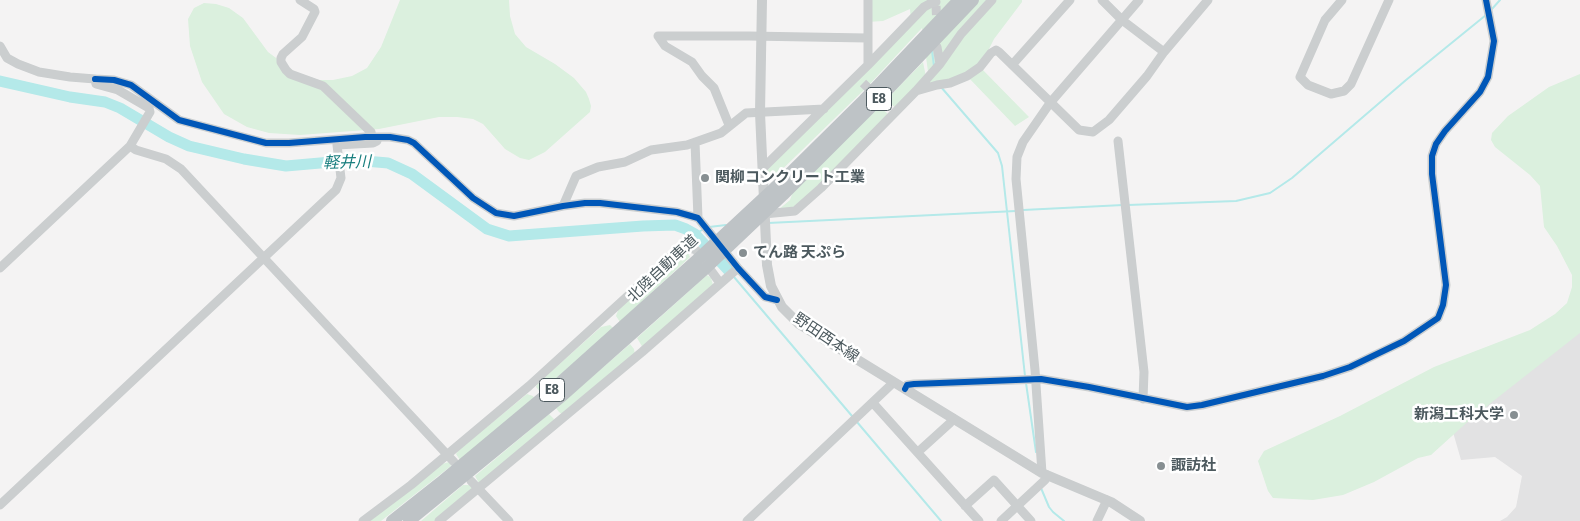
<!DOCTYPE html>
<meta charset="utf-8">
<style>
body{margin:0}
canvas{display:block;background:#f4f3f3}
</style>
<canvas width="1580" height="521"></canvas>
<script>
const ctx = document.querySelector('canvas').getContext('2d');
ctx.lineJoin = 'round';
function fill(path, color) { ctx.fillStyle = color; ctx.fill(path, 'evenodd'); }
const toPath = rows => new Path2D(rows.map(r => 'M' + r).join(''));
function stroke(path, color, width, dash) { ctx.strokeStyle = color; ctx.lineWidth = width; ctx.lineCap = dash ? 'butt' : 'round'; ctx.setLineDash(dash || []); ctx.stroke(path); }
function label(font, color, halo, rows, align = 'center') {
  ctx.font = font + ' "Fira Sans Condensed","Noto Sans JP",sans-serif'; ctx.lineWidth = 5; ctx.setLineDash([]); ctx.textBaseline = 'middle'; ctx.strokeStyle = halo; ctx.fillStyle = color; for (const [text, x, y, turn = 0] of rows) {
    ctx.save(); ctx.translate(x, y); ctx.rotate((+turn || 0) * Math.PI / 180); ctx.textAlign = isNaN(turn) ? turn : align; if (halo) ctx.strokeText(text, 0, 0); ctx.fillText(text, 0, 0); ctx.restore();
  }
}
const education = toPath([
 [1580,325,1580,521,1500,521,1507,517,1516,507,1522,476,1495,457,1461,460,1436,373]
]);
const green = toPath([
 [400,0,509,0,510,16,515,34,526,47,555,64,574,78,586,92,589,99,591,106,590,112,545,152,529,160,520,158,505,149,483,124,473,119,457,117,439,117,379,129,300,135,269,133,247,127,224,114,202,82,190,46,188,19,194,8,204,3,216,4,229,8,243,18,268,52,295,72,319,80,333,80,352,76,367,68,381,47],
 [868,0,1022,0,1022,2,994,39,980,67,1029,117,1015,126,967,76,930,86,922,28,867,87,763,188,763,168,911,21,910,9,883,21,867,22],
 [923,62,926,77,896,109,887,99],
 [1580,74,1580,333,1473,417,1431,455,1418,458,1374,482,1343,495,1313,500,1273,498,1268,491,1258,461,1264,451,1340,416,1434,367,1530,330,1555,314,1567,303,1572,287,1572,275,1557,246,1544,227,1540,186,1530,175,1495,147,1491,140,1492,133,1508,116,1549,87],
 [879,106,889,115,819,186,792,208,778,210,790,200,794,189],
 [682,253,688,253,690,257,620,322,616,316,619,308],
 [707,275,711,278,713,285,643,348,637,338],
 [610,325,614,329,540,392,536,387,537,384,601,327],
 [630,344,634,349,635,355,563,415,559,412,556,408],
 [527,394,533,396,534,398,460,460,456,454,460,449],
 [549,414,554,419,553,422,479,483,475,476],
 [449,462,451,466,381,521,371,521,371,520,442,464],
 [463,485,469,485,473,489,436,521,421,521]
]);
const stream = toPath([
 [1491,10,1500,0],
 [932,51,934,66],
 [941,87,998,153,1002,166,1025,376],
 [1128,205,1236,201,1270,193,1292,178,1406,80,1486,15],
 [1023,210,1123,205],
 [768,223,1016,211],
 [709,227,726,225],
 [695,234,702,230],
 [734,277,852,416],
 [1026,383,1036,452],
 [857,422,941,521],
 [1041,488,1049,507,1053,512,1064,521]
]);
const river = toPath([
 [0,81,70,97,105,102,120,108,169,137,189,146,244,159,286,166,354,160,388,163,412,174,487,229,509,236,643,226,675,225,686,229,695,234,729,271]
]);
const minorTunnel = toPath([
 [936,6,937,25],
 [863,83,888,107]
]);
const minor = toPath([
 [300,0,314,9,315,12,302,37,283,54,281,58,281,62,286,70,290,74,323,86,371,132,372,137],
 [1102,0,1122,20,1164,52],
 [1342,0,1325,20,1300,77,1308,85,1331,94,1344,91,1351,84,1389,0],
 [658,36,749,36,867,38],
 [658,36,665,46,692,62,702,76,714,88,729,125],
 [0,46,7,58,18,64,39,72,70,77,95,79,96,84,118,90,149,108,150,112,130,146,0,268],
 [937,47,940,64],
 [868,65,924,7,933,2,936,2],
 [1012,65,1070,0],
 [95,79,114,80,131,85,179,120,266,143,289,143,365,137,390,137,408,140,414,143,473,198,496,213,514,216,563,206,585,203,600,203,677,212,698,218,738,268,765,297,777,300],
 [916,91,937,85,950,83,967,76,980,67,991,53,996,50,999,52,1079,130,1093,132,1109,120,1147,76,1164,52,1208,0],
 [1118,141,1144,372,1143,399],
 [695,142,698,218],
 [130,146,136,150,166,159,181,169,454,462],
 [763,168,868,65,868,0],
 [563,206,576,176,598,167,625,162,651,150,687,145,721,133,746,113,824,109],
 [764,214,795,211,821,188,916,91,940,64,961,34,992,0],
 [905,389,907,385,914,384,1041,379,1089,387,1187,407,1202,405,1323,376,1350,367,1404,341,1438,318,1443,305,1446,285,1432,174,1432,156,1436,144,1445,131,1480,92,1488,77,1494,41,1486,0],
 [873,403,979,521],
 [918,452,950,423,953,418],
 [1042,473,1035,370,1016,179,1017,157,1023,142,1050,103,1139,0],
 [471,481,509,521],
 [0,505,336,190,341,178,337,145,373,143,377,141,378,137],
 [965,506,994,480,1031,521],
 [363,521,411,485,529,386,678,250,686,247,696,250,720,283],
 [439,521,642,352,738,268],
 [747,521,894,382],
 [1001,521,1045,480,1047,475],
 [1097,521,1107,500]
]);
const major = toPath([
 [762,0,760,113,767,265,771,286,782,307,799,324,809,330,1042,473,1111,502,1140,521]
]);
const highway = toPath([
 [392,521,440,483,554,388,698,259,782,181,864,100,959,0],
 [409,521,563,395,706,268,783,195,873,105,973,0]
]);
const cycleway = toPath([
 [95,79,114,80,131,85,179,120,266,143,289,143,365,137,390,137,408,140,414,143,473,198,496,213,514,216,563,206,585,203,600,203,677,212,698,218,738,268,765,297,777,300],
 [905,389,907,385,914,384,1041,379,1089,387,1187,407,1202,405,1323,376,1350,367,1404,341,1438,318,1443,305,1446,285,1432,174,1432,156,1436,144,1445,131,1480,92,1488,77,1494,41,1486,0]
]);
const markers = [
 [705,178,5,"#878f92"],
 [743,253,5,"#878f92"],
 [1514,415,5,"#878f92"],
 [1161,466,5,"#878f92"]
];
const shields = [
 [879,99,25],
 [552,390,25]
];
const shieldNames = [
 ["E8",879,99],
 ["E8",552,390]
];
const poiNames = [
 ["関柳コンクリート工業",715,178],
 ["てん路 天ぷら",753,253],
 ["新潟工科大学",1504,415,"right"],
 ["諏訪社",1171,466]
];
const streetNames = [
 ["北陸自動車道",663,269,-43],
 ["野田西本線",826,338,34]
];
const waterNames = [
 ["軽井川",347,163,-1]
];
fill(education, '#e2e2e3');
fill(green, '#dbf0de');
stroke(stream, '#b4e9e9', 2);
stroke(river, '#b4e9e9', 11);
stroke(minorTunnel, '#caccce', 9, [9, 4.5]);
stroke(minor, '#cbcecf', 9);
stroke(major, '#cacdce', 10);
stroke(highway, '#bec3c6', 12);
stroke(cycleway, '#0057b8', 6);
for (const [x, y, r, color] of markers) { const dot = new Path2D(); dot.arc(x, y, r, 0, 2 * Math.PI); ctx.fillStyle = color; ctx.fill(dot); stroke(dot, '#fff', 2); }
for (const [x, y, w] of shields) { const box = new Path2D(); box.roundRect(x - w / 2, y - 11.5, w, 23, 4); ctx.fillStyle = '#fff'; ctx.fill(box); stroke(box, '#4c595e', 1); }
label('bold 14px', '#4c595e', null, shieldNames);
label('bold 15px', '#4c595e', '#fff', poiNames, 'left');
label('15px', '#4c595e', '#fff', streetNames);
label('italic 16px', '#187e7e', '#fff', waterNames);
</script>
